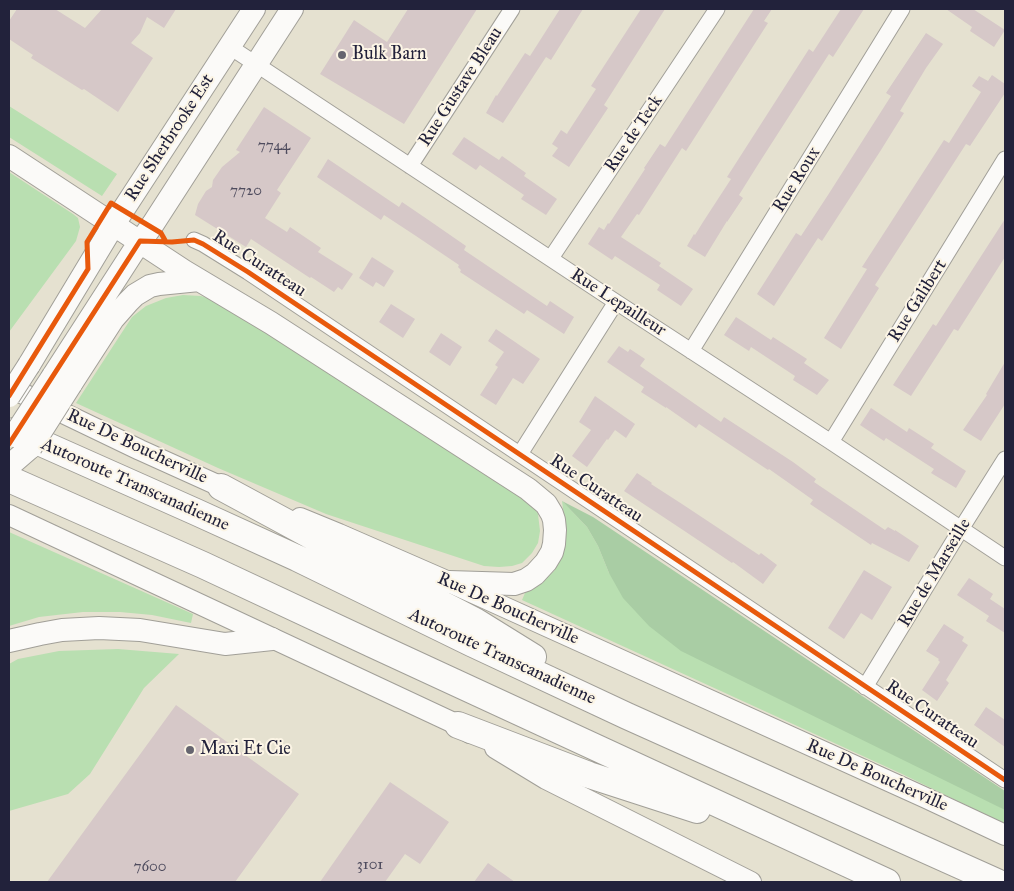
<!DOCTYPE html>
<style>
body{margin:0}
#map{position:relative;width:1014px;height:891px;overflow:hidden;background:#e5e1d0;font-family:"IM FELL Great Primer",serif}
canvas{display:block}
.frame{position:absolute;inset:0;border:10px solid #22223b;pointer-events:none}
</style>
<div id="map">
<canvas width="1014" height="891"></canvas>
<div class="frame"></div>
</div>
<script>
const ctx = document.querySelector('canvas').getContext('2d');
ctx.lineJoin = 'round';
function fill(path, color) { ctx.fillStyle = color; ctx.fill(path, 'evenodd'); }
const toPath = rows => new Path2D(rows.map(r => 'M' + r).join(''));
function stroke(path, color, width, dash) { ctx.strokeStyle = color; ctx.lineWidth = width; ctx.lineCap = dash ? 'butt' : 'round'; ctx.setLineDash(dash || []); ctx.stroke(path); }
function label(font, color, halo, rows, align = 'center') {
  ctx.font = font + ' "IM FELL Great Primer",serif'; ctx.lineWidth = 4; ctx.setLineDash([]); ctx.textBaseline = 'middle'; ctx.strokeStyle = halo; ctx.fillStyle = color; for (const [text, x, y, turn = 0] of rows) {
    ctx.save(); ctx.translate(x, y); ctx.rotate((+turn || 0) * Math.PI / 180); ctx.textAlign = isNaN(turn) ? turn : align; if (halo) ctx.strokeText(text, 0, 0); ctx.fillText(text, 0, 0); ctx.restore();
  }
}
const green = toPath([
 [9,106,117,174,102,196,9,137],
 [9,172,73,214,78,218,80,227,76,241,9,332],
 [183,295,201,296,219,302,531,502,538,514,540,531,538,543,532,553,522,563,512,566,499,567,484,566,326,514,218,468,76,403,132,317,146,306,166,298],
 [562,501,587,527,598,546,609,573,1005,810,1005,824,902,774,522,600,525,593,545,579,554,571,561,557,566,533],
 [9,532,193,614,191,623,152,615,120,612,83,612,39,617,9,626],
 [118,649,179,654,144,688,90,774,68,794,9,811,9,664,18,659,59,651]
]);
const forest = toPath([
 [562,501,593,517,1005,791,1005,810,681,651,649,626,623,598,609,573,598,546,587,527]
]);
const building = toPath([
 [17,9,55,9,85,28,102,9,176,9,164,28,147,17,140,33,131,43,153,58,118,112,84,89,82,90,31,58,33,55,9,39,9,21],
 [408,9,477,9,404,124,320,74,354,20,387,42],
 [560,9,583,9,551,60,546,57,503,123,486,113,496,95,497,96,525,53,530,56],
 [641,9,665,9,604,105,608,108,569,167,552,156,558,148,552,144,561,130,567,134,568,132,596,89,591,86],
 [754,9,772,9,764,21,768,23,686,151,682,148,639,215,637,214,621,237,661,263,659,266,693,289,681,306,657,290,660,285,615,256,612,260,588,244,599,227,604,230,608,223,609,224,645,169,644,168,660,144,665,147],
 [841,9,864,9,833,57,829,54,759,163,739,195,743,198,727,222,727,221,705,257,687,246,694,234,695,235,703,222,731,179,727,177,809,49,813,52],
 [946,9,973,9,1005,30,994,47,970,31,972,27],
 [926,33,943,44,926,68,900,111,904,113,881,150,822,241,818,238,774,306,757,294,796,233,801,236,828,195,891,96,886,93],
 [992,75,1005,84,1005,93,970,146,966,144,875,285,879,288,841,349,824,338,867,269,862,267,944,140,949,143,981,92,972,86,979,76,988,81],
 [264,107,311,138,277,190,281,193,265,218,287,232,290,227,321,248,318,252,353,274,342,290,338,287,334,292,311,277,310,278,251,239,246,247,195,215,198,204,206,191,212,187,213,180,222,167,240,152,236,150],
 [464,137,499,160,502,156,526,173,524,176,557,199,546,215,521,199,524,195,480,165,476,170,452,154],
 [328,159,399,207,402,202,427,219,466,246,464,250,547,306,550,301,574,317,564,334,527,310,524,314,460,272,461,270,458,267,459,265,416,236,384,215,381,220,317,177],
 [1005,219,1005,257,958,331,954,329,911,396,893,385,933,324,936,326],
 [372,257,394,271,384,287,376,282,373,287,359,278],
 [391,304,415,319,403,338,379,322],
 [736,317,771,340,773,337,807,359,804,363,829,380,817,395,793,380,795,376,751,347,749,351,724,335],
 [496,329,540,359,523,384,513,378,496,405,480,395,498,367,495,365,504,352,488,341],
 [441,333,462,347,450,366,429,352],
 [619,346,628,352,630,349,645,359,640,366,721,422,724,417,793,462,816,479,814,482,885,530,888,527,895,531,895,530,919,546,909,562,872,543,871,545,810,504,813,500,769,469,768,470,699,424,696,428,666,407,666,408,641,392,644,387,607,362],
 [1005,362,1005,404,981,441,963,430,987,395,986,394],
 [595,396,635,424,626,438,615,430,608,440,607,439,587,467,572,456,591,430,579,422],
 [871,408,907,432,909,428,934,444,931,448,966,471,956,488,931,473,934,469,886,438,884,441,860,425],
 [637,473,652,483,651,484,682,504,759,555,761,553,777,565,763,584,733,562,732,563,686,532,624,491],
 [864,570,892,587,872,620,861,613,844,639,828,628],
 [969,578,993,594,990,599,1005,609,1005,633,986,621,989,616,957,595],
 [944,624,964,637,962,641,968,645,946,680,949,683,937,701,922,690,940,662,938,660,939,659,926,651],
 [176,705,299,794,235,882,47,882],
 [986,707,1005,720,1005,747,974,725],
 [390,782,449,822,420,864,405,854,385,882,320,882],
 [488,863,515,882,474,882]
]);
const minor = toPath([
 [230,47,616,302,831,442,1005,558],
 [410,166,512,9],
 [194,240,203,244,248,272,1005,780],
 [551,258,717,9],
 [691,351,902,9],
 [831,442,1005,159],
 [520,454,616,302],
 [865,687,961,529,1005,459]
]);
const secondary = toPath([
 [9,387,140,450,233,492],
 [9,515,458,725,470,733],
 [300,518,339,534,449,582,926,798,1005,835],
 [495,748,546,779,751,882]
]);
const primary = toPath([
 [9,156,184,271,271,323,528,489,546,504,552,514,554,520,555,530,554,544,552,552,546,562,535,574,526,580,514,584,449,582],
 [29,365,114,224,254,9],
 [53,376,133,252,153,224,292,9],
 [71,384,113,319,128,302,135,295,150,286,159,284,199,280],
 [9,466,31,447],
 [9,641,40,634,62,630,99,628,140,630,225,644,272,639]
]);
const motorway = toPath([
 [14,431,196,512,297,558,471,643,627,716,997,882],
 [9,479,203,565,374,645,887,882],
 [221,487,332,547,475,621,533,657],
 [458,725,589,775,697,810]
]);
const primaryBridge = toPath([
 [9,396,29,365],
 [14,436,53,376],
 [31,447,71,384]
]);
const cycleway = toPath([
 [9,396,88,269,87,242,111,203,161,233,166,242],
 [9,444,140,241,172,242,194,240,203,244,248,272,1005,780]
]);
const markers = [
 [342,55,5,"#66656f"],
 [190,750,5,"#66656f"]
];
const numberNames = [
 ["7744",274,146],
 ["7720",246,191],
 ["3101",370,865],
 ["7600",150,867]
];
const poiNames = [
 ["Bulk Barn",352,55],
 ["Maxi Et Cie",200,750]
];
const streetNames = [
 ["Rue Gustave Bleau",461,87,-57],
 ["Rue de Teck",634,134,-56],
 ["Rue Sherbrooke Est",170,138,-57],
 ["Rue Roux",797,180,-58],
 ["Rue Curatteau",259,264,33],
 ["Rue Galibert",918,301,-58],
 ["Rue Lepailleur",618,303,33],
 ["Rue De Boucherville",137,447,25],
 ["Autoroute Transcanadienne",135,485,24],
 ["Rue Curatteau",596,489,34],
 ["Rue de Marseille",935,573,-59],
 ["Rue De Boucherville",508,609,24],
 ["Autoroute Transcanadienne",502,657,25],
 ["Rue Curatteau",932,715,34],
 ["Rue De Boucherville",877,776,24]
];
fill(green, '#b9dfb1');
fill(forest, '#a9cda4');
fill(building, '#d6c8c8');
stroke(minor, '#a19f98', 17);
stroke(secondary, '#a19f98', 22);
stroke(primary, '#a19f98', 24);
stroke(motorway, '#a19f98', 28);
stroke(minor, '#fbfaf8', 15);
stroke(secondary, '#fbfaf8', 20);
stroke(primary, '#fbfaf8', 22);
stroke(motorway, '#fbfaf8', 26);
stroke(primaryBridge, '#a19f98', 24, []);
stroke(primaryBridge, '#fbfaf8', 22);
stroke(cycleway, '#e8590c', 5);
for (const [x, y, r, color] of markers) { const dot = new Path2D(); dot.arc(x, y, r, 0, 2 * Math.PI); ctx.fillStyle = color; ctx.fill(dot); stroke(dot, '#fcf5e5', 2); }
label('15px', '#4f4c5e', null, numberNames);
label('18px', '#22223b', '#fcf5e5', poiNames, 'left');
label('18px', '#22223b', '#fcf5e5', streetNames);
</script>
